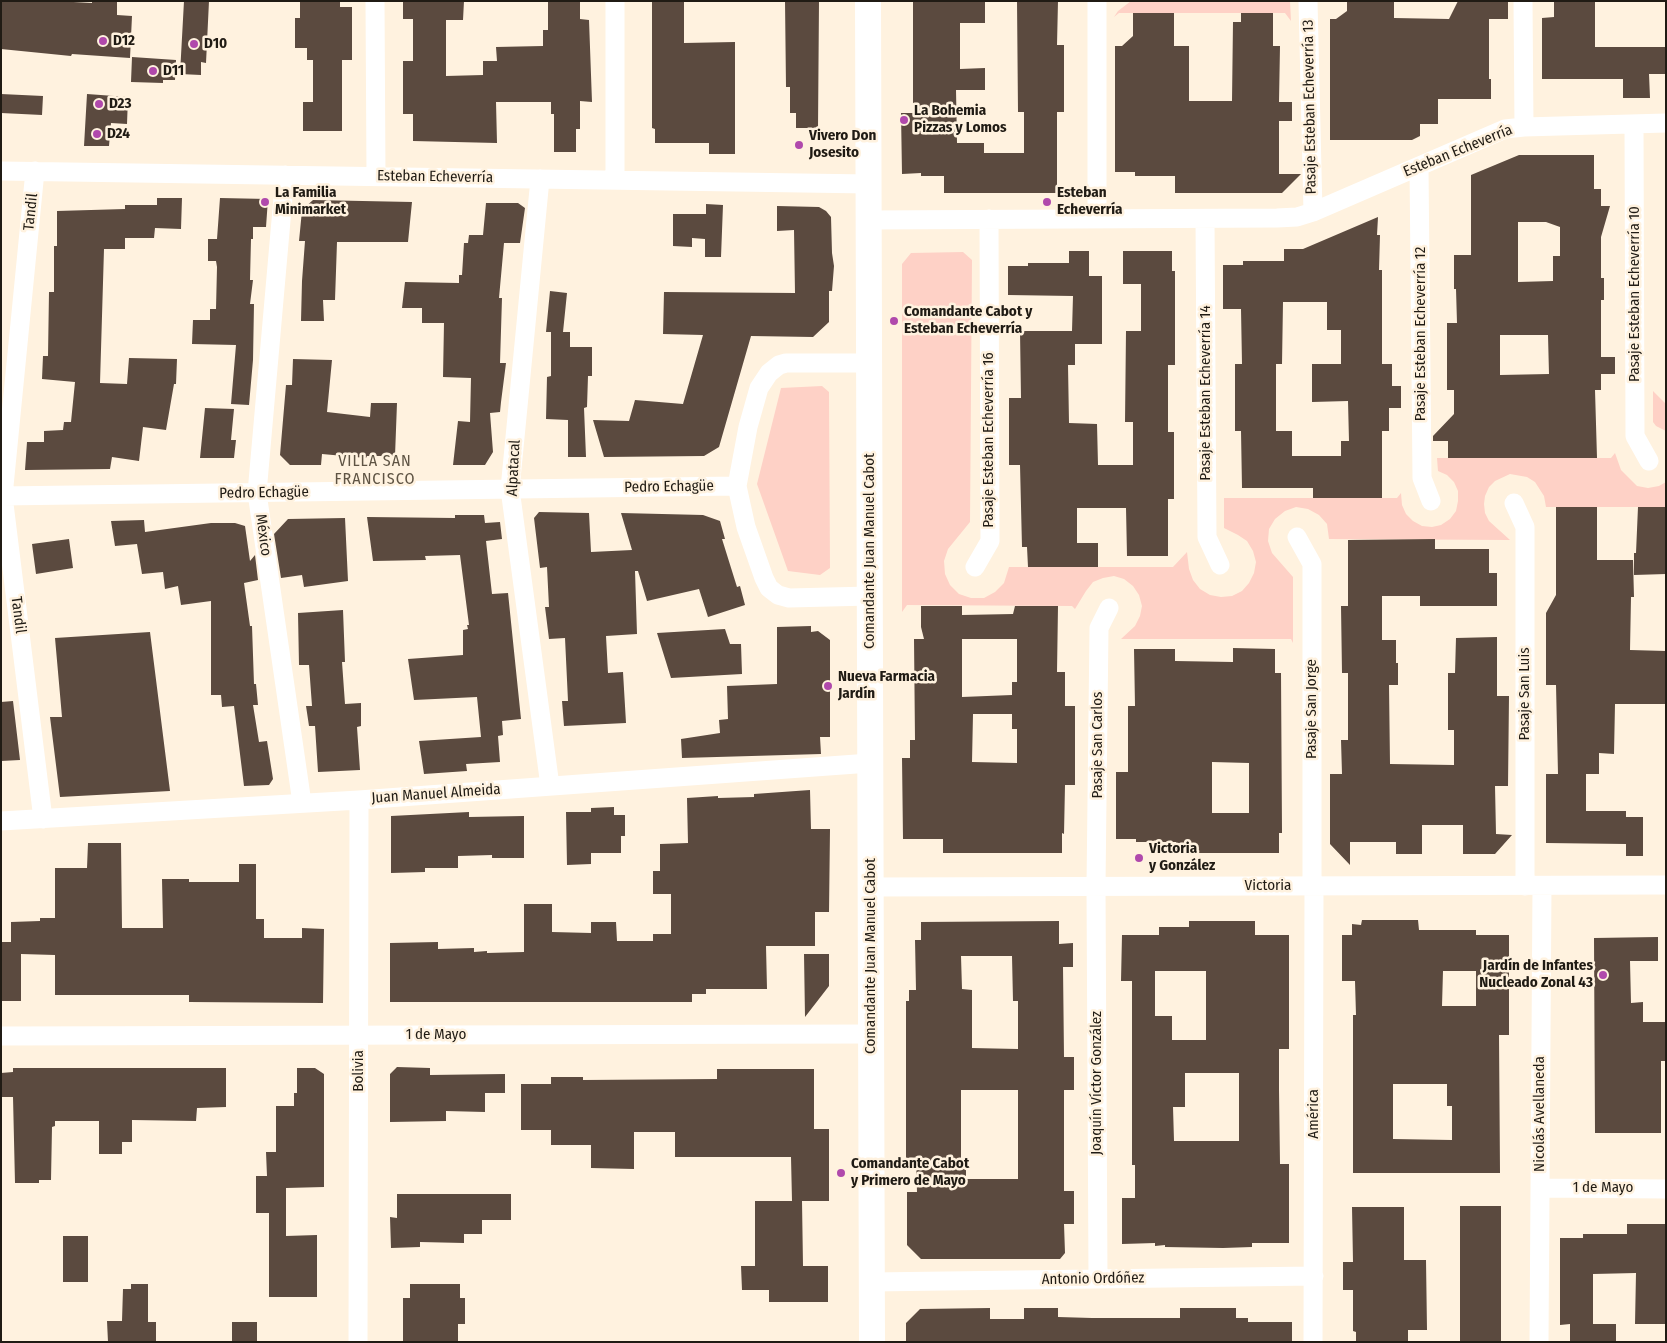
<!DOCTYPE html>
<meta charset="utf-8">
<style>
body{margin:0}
#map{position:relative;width:1667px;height:1343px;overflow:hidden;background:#fff2df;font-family:"Fira Sans Condensed",sans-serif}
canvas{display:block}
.frame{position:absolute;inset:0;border:2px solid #201b14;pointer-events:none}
</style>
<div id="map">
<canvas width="1667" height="1343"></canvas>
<div class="frame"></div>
</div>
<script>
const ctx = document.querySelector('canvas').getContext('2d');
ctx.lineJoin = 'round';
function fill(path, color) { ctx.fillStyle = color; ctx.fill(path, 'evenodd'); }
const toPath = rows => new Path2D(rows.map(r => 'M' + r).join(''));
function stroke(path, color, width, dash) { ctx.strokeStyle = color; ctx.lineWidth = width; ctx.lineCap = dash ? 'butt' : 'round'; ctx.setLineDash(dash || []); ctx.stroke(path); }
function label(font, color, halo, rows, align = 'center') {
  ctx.font = font + ' "Fira Sans Condensed",sans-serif'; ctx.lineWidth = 5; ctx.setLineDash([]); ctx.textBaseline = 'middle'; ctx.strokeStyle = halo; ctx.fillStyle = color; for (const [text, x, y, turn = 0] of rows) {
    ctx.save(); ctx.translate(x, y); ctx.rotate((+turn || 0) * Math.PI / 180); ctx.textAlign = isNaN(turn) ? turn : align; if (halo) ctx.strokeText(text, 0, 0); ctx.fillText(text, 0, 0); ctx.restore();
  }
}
const green = toPath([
 [1131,1,1290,1,1291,21,1285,13,1119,13,1114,17,1118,11],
 [963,252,972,260,970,522,948,549,944,561,945,574,950,585,959,594,971,598,984,598,995,592,1004,583,1009,567,1173,567,1187,552,1189,569,1193,580,1200,589,1210,595,1221,597,1232,596,1242,591,1249,583,1254,573,1256,562,1253,551,1247,541,1238,535,1224,528,1224,498,1397,498,1401,493,1402,505,1406,514,1413,521,1422,526,1432,527,1441,525,1450,519,1456,511,1458,501,1458,491,1454,482,1447,475,1438,471,1437,458,1611,458,1615,453,1621,470,1637,486,1648,488,1659,486,1666,482,1666,507,1546,507,1544,496,1535,482,1527,477,1510,474,1495,481,1489,487,1485,496,1484,504,1485,513,1489,521,1510,540,1329,539,1327,524,1319,515,1308,509,1296,507,1285,511,1275,519,1269,529,1268,541,1272,553,1293,577,1293,643,1291,639,1121,639,1135,626,1140,616,1142,606,1139,595,1133,586,1124,579,1114,576,1103,578,1093,582,1086,591,1075,609,1072,606,907,605,902,612,902,264,911,253],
 [822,386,829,392,830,568,820,575,788,571,757,484,781,388],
 [1653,391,1666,404,1666,431,1656,426,1653,422]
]);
const building = toPath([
 [1,1,55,1,92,3,92,1,117,1,117,15,132,16,130,58,72,54,71,56,1,49],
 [184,1,209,1,206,63,201,62,201,75,180,74],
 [300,1,340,1,340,7,352,7,352,60,342,60,342,131,303,131,303,102,313,102,313,60,307,60,307,48,295,48,295,18,300,18],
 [403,1,464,1,463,20,446,20,446,76,483,75,483,61,497,61,496,47,543,46,543,30,548,30,548,1,580,1,580,19,589,20,592,102,580,101,580,129,576,129,576,152,554,152,554,114,551,114,551,102,496,102,497,143,413,141,413,114,403,114,403,61,413,61,413,19,403,19],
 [652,1,684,1,684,43,735,42,735,154,709,154,709,143,655,143,655,129,652,128],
 [785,1,819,1,818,128,796,128,796,113,790,113,790,87,786,87],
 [913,1,985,1,985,23,960,23,960,69,985,68,985,90,956,90,957,143,984,143,984,153,1024,153,1024,112,1018,112,1017,1,1058,1,1057,45,1064,45,1064,112,1057,112,1057,193,944,193,944,176,921,176,921,173,902,174,901,113,913,113],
 [1347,1,1394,1,1394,18,1449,19,1458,1,1508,1,1508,19,1489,19,1489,79,1491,79,1491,99,1438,99,1438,124,1420,124,1420,136,1412,140,1330,140,1330,19,1336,19,1347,11],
 [1554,1,1595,1,1595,47,1666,47,1666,74,1649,74,1650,98,1623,98,1623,79,1542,79,1542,18,1554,17],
 [1133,13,1174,13,1174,46,1189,46,1189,101,1232,101,1233,22,1241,22,1241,13,1273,13,1273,46,1280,46,1279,102,1292,102,1292,121,1279,121,1279,174,1301,174,1282,193,1175,193,1175,176,1135,176,1135,172,1115,172,1115,46,1122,46,1133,36],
 [132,57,176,60,175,80,163,80,163,83,131,82],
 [1,94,43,96,42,115,1,113],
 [87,94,128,97,127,124,111,123,109,146,84,146],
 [1519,155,1594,155,1594,189,1601,189,1601,206,1610,206,1601,237,1601,278,1604,278,1604,300,1601,300,1601,357,1615,357,1615,374,1601,374,1601,390,1595,390,1597,458,1448,458,1448,441,1433,441,1433,436,1454,414,1454,390,1447,390,1447,323,1457,323,1456,289,1454,289,1454,255,1471,255,1471,175],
 [1518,222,1546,222,1560,227,1560,256,1553,256,1553,281,1518,282],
 [1500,335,1548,335,1549,374,1500,375],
 [157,198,182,198,181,229,155,228,154,238,125,238,125,249,104,249,100,383,127,384,129,358,177,359,176,384,174,384,166,430,143,427,139,461,112,457,110,469,25,470,27,442,44,442,44,431,63,430,64,422,71,422,75,382,42,379,43,356,48,356,49,292,54,292,54,246,57,246,57,211,125,209,125,205,157,205],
 [220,198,268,199,266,227,253,227,253,239,251,239,250,280,253,280,250,304,254,304,253,360,249,405,231,404,236,345,192,344,193,320,210,320,210,309,216,309,217,267,216,261,208,261,208,239,217,239],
 [313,200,412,202,408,242,337,242,335,300,323,300,324,321,301,321,302,281,305,241,299,241,300,231,302,210],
 [486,203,518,203,525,208,520,243,504,243,499,298,502,298,500,363,506,363,501,402,500,412,490,413,493,452,485,465,453,465,458,421,470,422,471,378,443,377,444,323,422,323,422,308,402,308,405,282,459,283,459,275,462,275,464,243,468,243,469,235,483,235],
 [706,204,723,205,721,257,705,257,705,239,692,238,692,247,673,246,673,214,706,214],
 [777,206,819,207,826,211,831,217,832,253,834,266,832,291,829,291,829,322,813,337,751,336,719,447,704,456,604,457,593,420,629,421,635,400,683,404,703,335,663,334,664,292,795,293,794,230,777,231],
 [1378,217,1377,235,1380,235,1379,270,1382,270,1382,364,1392,364,1392,386,1401,386,1401,408,1389,408,1389,431,1382,431,1382,498,1313,498,1313,488,1242,488,1241,431,1235,431,1235,364,1242,364,1241,309,1223,309,1223,265,1243,265,1243,261,1284,261,1284,249,1303,249],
 [1283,302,1327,302,1327,330,1341,330,1341,364,1312,364,1312,402,1348,401,1349,441,1341,441,1341,456,1292,456,1292,431,1276,431,1276,364,1282,364],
 [1069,251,1089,251,1089,276,1102,276,1102,344,1075,344,1075,365,1068,365,1069,423,1097,424,1098,465,1133,465,1133,422,1125,422,1126,331,1141,331,1141,284,1123,284,1123,251,1172,251,1172,271,1175,271,1175,365,1168,365,1168,432,1174,432,1174,499,1168,499,1168,556,1127,556,1126,508,1077,508,1077,543,1098,543,1098,567,1028,567,1027,547,1022,547,1020,465,1009,465,1009,398,1021,398,1020,331,1072,331,1073,296,1008,295,1008,266,1028,266,1028,263,1069,263],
 [550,291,567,293,563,332,557,332,570,332,570,347,592,347,592,376,588,376,587,407,584,408,586,457,568,457,568,420,546,419,547,377,551,376,551,332,546,332],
 [293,359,332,360,327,412,370,417,371,403,397,403,395,456,367,456,366,458,322,454,321,465,290,465,280,455,286,385,292,385],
 [205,408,234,409,231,440,236,440,234,458,200,458],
 [1556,507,1597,507,1597,560,1633,560,1634,597,1631,597,1630,650,1666,651,1666,704,1615,704,1614,754,1599,753,1599,774,1586,774,1586,811,1626,811,1626,817,1643,817,1643,856,1626,856,1626,844,1546,843,1546,774,1558,774,1556,685,1546,685,1546,613,1556,595],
 [1638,507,1666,507,1666,574,1634,575,1634,553,1636,553],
 [539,512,589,513,591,552,632,550,621,513,703,515,720,521,725,539,722,539,737,587,740,586,745,605,708,617,699,589,647,601,638,571,635,571,637,634,606,636,608,673,623,672,626,723,564,726,562,701,568,701,565,638,549,639,545,607,549,607,547,567,540,568,534,518],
 [455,515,484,515,485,523,500,522,502,539,486,541,492,594,508,593,521,719,502,721,503,735,498,736,500,762,466,764,467,771,424,774,419,741,481,737,477,697,414,700,408,659,463,655,463,630,468,629,467,625,469,625,460,555,425,556,426,560,373,561,367,517,455,518],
 [345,518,348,581,304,587,302,575,281,578,274,534,288,519],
 [144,520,145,532,211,523,235,523,245,526,250,561,255,555,258,580,244,583,250,626,252,626,254,684,256,684,258,705,253,705,259,742,267,741,273,779,269,785,244,786,234,706,222,707,221,695,211,695,211,601,181,605,178,586,165,589,163,572,142,574,137,544,115,546,111,521],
 [69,539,73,568,36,574,32,544],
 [1435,539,1435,549,1489,549,1489,573,1497,573,1497,606,1420,606,1420,596,1382,596,1382,640,1396,640,1396,663,1398,663,1398,685,1389,685,1390,764,1454,765,1454,730,1448,730,1448,673,1455,673,1456,638,1497,637,1497,696,1509,696,1508,786,1495,786,1496,834,1512,835,1495,854,1463,854,1463,825,1422,825,1422,854,1396,854,1396,842,1350,842,1350,865,1330,844,1330,774,1342,774,1341,740,1348,740,1348,673,1342,673,1341,606,1348,606,1348,540],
 [921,606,962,606,962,615,1013,614,1015,606,1058,606,1057,672,1065,672,1065,706,1075,706,1075,785,1065,785,1064,834,1062,833,1062,853,943,853,943,839,903,839,902,758,910,758,910,740,915,740,914,639,924,639,921,627],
 [962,639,1017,639,1017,682,1012,682,1012,695,962,697],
 [973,714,1012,714,1012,729,1017,729,1017,763,972,762],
 [343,610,345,662,342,662,345,704,361,703,361,726,357,727,360,770,318,772,315,726,309,726,306,706,312,706,309,665,299,665,298,613],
 [811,626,811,632,818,631,830,640,830,737,820,737,821,754,682,758,681,739,720,733,719,720,728,719,727,686,777,684,777,627],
 [725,629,730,644,741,644,742,674,671,678,657,633],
 [150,632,170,791,60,797,50,717,62,717,55,638],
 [1233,648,1275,649,1275,673,1281,673,1282,833,1279,833,1279,853,1176,853,1176,842,1136,842,1136,839,1116,839,1116,772,1128,772,1128,706,1135,706,1134,649,1175,649,1175,661,1233,662],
 [1212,762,1249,763,1249,813,1212,813],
 [13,701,20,760,1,761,1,702],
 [810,790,811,829,830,829,829,912,815,912,815,946,766,946,767,989,706,989,706,994,692,994,692,1002,390,1002,390,943,438,942,438,949,474,948,474,952,487,951,487,953,524,952,524,904,552,904,552,932,591,933,591,922,616,922,617,941,653,941,653,934,671,934,671,894,653,894,653,871,660,871,660,844,688,843,687,798,718,796,718,798,754,797,754,794],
 [614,807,614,815,625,815,625,836,621,836,621,853,591,853,591,864,567,865,566,812,591,812,591,808],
 [469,812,469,817,524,816,524,858,492,858,492,855,458,856,458,868,425,868,425,872,391,873,391,816],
 [88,843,121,843,122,928,163,928,162,879,189,879,189,882,239,882,239,864,256,864,256,919,264,919,264,938,302,938,302,928,324,929,323,1003,189,1002,189,995,55,995,55,955,21,954,21,1001,1,1001,1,942,11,942,11,922,40,921,40,918,55,918,55,868,87,868],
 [1362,920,1418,920,1419,930,1476,930,1476,935,1509,935,1509,1035,1499,1035,1500,1173,1353,1173,1353,1015,1356,1015,1355,981,1342,981,1342,935,1352,935,1352,924,1361,925],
 [1443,971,1476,971,1476,1006,1442,1006],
 [1393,1084,1447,1084,1447,1106,1452,1106,1452,1140,1393,1139],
 [1059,921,1059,944,1073,943,1073,967,1063,967,1064,1057,1074,1057,1074,1090,1064,1090,1064,1191,1074,1191,1074,1224,1064,1224,1065,1253,1060,1259,921,1259,907,1245,907,1192,917,1192,916,1158,906,1158,906,1001,909,1001,909,990,916,990,915,940,921,940,921,922],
 [961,956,1012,956,1013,1001,1018,1001,1018,1049,972,1048,972,990,962,989],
 [961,1090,1018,1090,1018,1179,966,1179,966,1158,961,1158],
 [1189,921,1255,921,1255,935,1289,935,1289,1049,1279,1049,1279,1090,1280,1164,1289,1164,1289,1243,1252,1243,1252,1247,1223,1248,1165,1247,1165,1245,1155,1246,1155,1243,1122,1244,1122,1198,1135,1198,1135,1165,1132,1165,1132,981,1121,981,1122,935,1159,935,1159,927,1189,927],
 [1155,971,1206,971,1206,1040,1172,1040,1172,1016,1155,1016],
 [1185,1073,1239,1073,1239,1141,1174,1141,1173,1107,1185,1107],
 [1658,937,1658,961,1630,961,1631,1003,1643,1002,1643,1022,1666,1022,1666,1061,1661,1061,1661,1133,1595,1133,1594,938],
 [804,954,829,954,829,986,805,1017],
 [397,1067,430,1068,430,1075,505,1074,505,1093,485,1093,485,1112,446,1111,446,1121,390,1122,390,1074],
 [13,1068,226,1068,226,1107,197,1108,196,1121,132,1120,132,1142,122,1142,122,1154,99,1154,99,1121,55,1121,55,1126,52,1127,51,1180,39,1180,39,1183,15,1183,13,1097,1,1097,1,1073,13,1072],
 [297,1068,315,1068,324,1074,324,1187,286,1188,286,1236,317,1235,317,1297,269,1297,269,1213,256,1213,256,1176,267,1176,266,1152,276,1152,276,1106,294,1106,294,1093,297,1093],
 [717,1069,814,1069,814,1129,829,1129,829,1201,802,1201,803,1266,828,1266,828,1302,769,1302,769,1290,742,1290,741,1266,755,1266,755,1201,792,1201,791,1157,675,1157,675,1132,634,1132,634,1169,591,1168,591,1145,551,1145,551,1130,521,1130,521,1084,551,1084,551,1077,583,1077,583,1080,717,1079],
 [397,1194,511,1194,511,1220,482,1220,482,1234,464,1234,464,1243,420,1242,420,1247,391,1248,390,1217,397,1218],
 [1460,1206,1501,1206,1501,1342,1460,1342],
 [1352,1207,1404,1207,1404,1260,1426,1260,1427,1330,1408,1330,1408,1342,1356,1341,1356,1332,1353,1331,1353,1290,1343,1290,1343,1262,1353,1262],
 [1627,1224,1666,1224,1666,1324,1635,1324,1636,1273,1593,1274,1593,1324,1616,1324,1616,1342,1570,1342,1570,1324,1560,1325,1560,1238,1583,1238,1583,1234,1627,1234],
 [63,1236,88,1236,88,1282,63,1282],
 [131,1284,148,1284,148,1322,156,1322,156,1342,108,1342,107,1321,122,1321,123,1289,131,1289],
 [410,1284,460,1284,460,1298,465,1298,465,1324,458,1324,458,1342,403,1342,403,1298,410,1298],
 [990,1308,990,1319,1024,1319,1024,1308,1058,1308,1058,1317,1092,1318,1180,1318,1180,1308,1236,1308,1236,1318,1248,1318,1248,1322,1292,1322,1292,1342,906,1342,906,1323,920,1309],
 [232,1322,257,1322,257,1342,232,1342]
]);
const street = toPath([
 [375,1,376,176],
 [1308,1,1313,212],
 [1523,1,1524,127],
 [1634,124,1635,436,1649,461],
 [1419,166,1422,478,1431,501],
 [1,171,869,184],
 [35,171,3,496,43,819],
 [285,175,257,493,302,803],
 [540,179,510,489,550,786],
 [615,180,615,1],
 [1097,219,1097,1],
 [1205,219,1207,537,1220,565],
 [869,220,1277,218,1297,217,1313,212,1505,129,1524,127,1666,123],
 [869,363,786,363,779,365,769,373,759,388,748,427,737,486,746,527,764,578,769,588,778,595,789,598,870,596],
 [1,496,737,486],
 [1514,503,1525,527,1525,886],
 [1297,537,1312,564,1312,886],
 [975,567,990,541,989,219],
 [1,821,359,800,870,763],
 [871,887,1666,885],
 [1,1036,871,1034],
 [1540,1188,1666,1189],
 [1098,1279,1096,886,1099,628,1109,608],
 [872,1282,1314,1276],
 [358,1342,359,800],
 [1313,1342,1314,885],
 [1539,1342,1542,886]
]);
const secondary = toPath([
 [868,1,872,1342]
]);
const markers = [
 [103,41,5,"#b049ac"],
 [194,44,5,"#b049ac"],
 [153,71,5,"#b049ac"],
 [99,104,5,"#b049ac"],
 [904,120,5,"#b049ac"],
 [97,134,5,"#b049ac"],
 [799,145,5,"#b049ac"],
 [265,202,5,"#b049ac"],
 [1047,202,5,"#b049ac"],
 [894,321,5,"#b049ac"],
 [828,686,5,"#b049ac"],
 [1139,858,5,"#b049ac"],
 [1603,975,5,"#b049ac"],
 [841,1173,5,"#b049ac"]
];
const poiNames = [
 ["D12",113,41],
 ["D10",204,44],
 ["D11",163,71],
 ["D23",109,104],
 ["La Bohemia",914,111],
 ["Pizzas y Lomos",914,128],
 ["D24",107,134],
 ["Vivero Don",809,136],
 ["Josesito",809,153],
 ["La Familia",275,193],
 ["Minimarket",275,210],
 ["Esteban",1057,193],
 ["Echeverría",1057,210],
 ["Comandante Cabot y",904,312],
 ["Esteban Echeverría",904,329],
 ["Nueva Farmacia",838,677],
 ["Jardín",838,694],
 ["Victoria",1149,849],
 ["y González",1149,866],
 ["Jardín de Infantes",1593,966,"right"],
 ["Nucleado Zonal 43",1593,983,"right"],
 ["Comandante Cabot",851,1164],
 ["y Primero de Mayo",851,1181]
];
const streetNames = [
 ["Pasaje Esteban Echeverría 13",1310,107,-91],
 ["Esteban Echeverría",1458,151,-22],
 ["Esteban Echeverría",435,177,1],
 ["Tandil",31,212,-84],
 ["Pasaje Esteban Echeverría 10",1635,294,-90],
 ["Pasaje Esteban Echeverría 12",1421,334,-90],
 ["Pasaje Esteban Echeverría 14",1206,393,-90],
 ["Pasaje Esteban Echeverría 16",989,440,-90],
 ["Alpatacal",514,468,-87],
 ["Pedro Echagüe",669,487,-1],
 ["Pedro Echagüe",264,493,-1],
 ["México",263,535,82],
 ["Comandante Juan Manuel Cabot",870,551,-90],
 ["Tandil",18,615,83],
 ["Pasaje San Luis",1525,694,-90],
 ["Pasaje San Jorge",1312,709,-90],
 ["Pasaje San Carlos",1098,745,-90],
 ["Juan Manuel Almeida",436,794,-4],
 ["Victoria",1268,886],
 ["Comandante Juan Manuel Cabot",871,956,-90],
 ["1 de Mayo",436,1035],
 ["Bolivia",359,1071,-90],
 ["Joaquín Víctor González",1097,1083,-90],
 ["América",1314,1114,-90],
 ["Nicolás Avellaneda",1540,1114,-90],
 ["1 de Mayo",1603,1188],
 ["Antonio Ordóñez",1093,1279,-1]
];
const neighbourhoodNames = [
 ["VILLA SAN",375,462],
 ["FRANCISCO",375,480]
];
fill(green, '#fed1c6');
fill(building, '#5b4a3f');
stroke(street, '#fff', 19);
stroke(secondary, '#fff', 26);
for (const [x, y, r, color] of markers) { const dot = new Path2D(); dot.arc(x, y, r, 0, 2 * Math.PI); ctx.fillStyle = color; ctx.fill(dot); stroke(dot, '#fff2df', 2); }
label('bold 15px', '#201b14', '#fff2df', poiNames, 'left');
label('15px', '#201b14', '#fff2df', streetNames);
ctx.letterSpacing = '1px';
label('16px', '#5f5444', '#fff2df', neighbourhoodNames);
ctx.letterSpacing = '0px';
</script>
